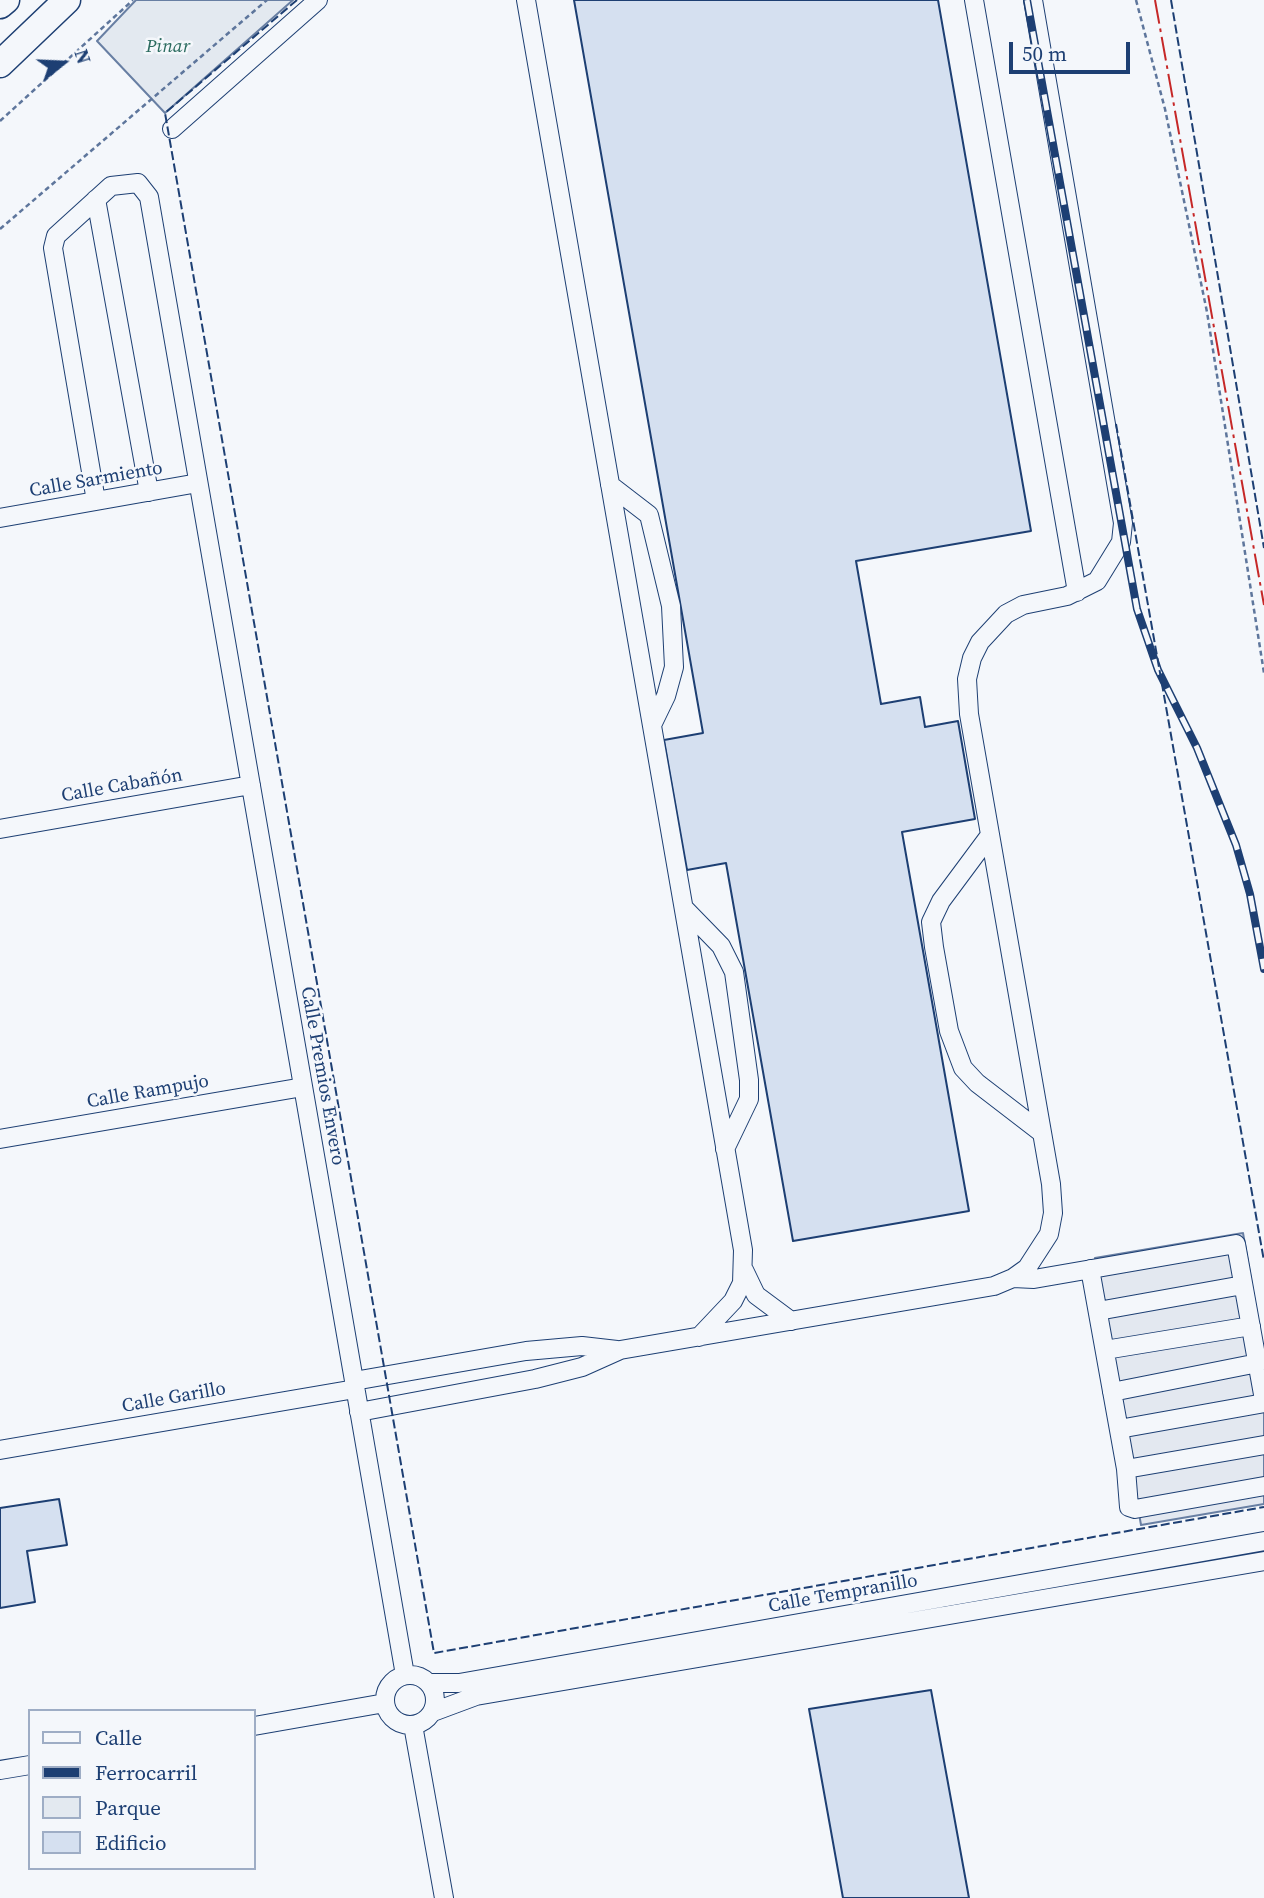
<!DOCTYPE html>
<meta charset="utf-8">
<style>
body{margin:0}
#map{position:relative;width:1264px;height:1898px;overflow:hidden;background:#f4f7fb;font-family:"Source Serif 4",serif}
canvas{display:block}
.legend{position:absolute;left:28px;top:1709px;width:228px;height:161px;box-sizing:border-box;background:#f4f7fb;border:2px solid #9eadc5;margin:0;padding:9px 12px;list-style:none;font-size:21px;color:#1d3f73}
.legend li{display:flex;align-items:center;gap:14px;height:35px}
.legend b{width:35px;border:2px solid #9eadc5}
.north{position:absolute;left:28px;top:28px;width:70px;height:70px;-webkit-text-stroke:5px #f4f7fb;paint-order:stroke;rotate:72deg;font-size:19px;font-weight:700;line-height:28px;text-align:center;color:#1d3f73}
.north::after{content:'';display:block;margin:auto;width:24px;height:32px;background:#1d3f73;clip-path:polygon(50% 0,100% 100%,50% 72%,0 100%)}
.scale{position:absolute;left:1009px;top:42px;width:121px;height:32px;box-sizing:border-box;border:4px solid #1d3f73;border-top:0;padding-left:9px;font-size:21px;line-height:24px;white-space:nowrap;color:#1d3f73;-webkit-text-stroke:5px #f4f7fb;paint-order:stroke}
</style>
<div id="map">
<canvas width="1264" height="1898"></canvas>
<ul class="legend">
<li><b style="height:9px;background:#f4f7fb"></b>Calle</li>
<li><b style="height:9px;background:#1d3f73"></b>Ferrocarril</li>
<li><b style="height:19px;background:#e3e9f0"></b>Parque</li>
<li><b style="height:19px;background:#d5e0f0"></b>Edificio</li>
</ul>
<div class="north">N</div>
<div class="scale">50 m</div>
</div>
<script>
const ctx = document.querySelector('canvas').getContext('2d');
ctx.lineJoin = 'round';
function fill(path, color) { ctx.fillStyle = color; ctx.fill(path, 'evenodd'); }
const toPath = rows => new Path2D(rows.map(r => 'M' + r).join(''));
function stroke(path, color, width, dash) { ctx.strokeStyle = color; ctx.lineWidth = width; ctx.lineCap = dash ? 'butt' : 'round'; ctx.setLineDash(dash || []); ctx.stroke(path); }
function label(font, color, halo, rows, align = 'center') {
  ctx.font = font + ' "Source Serif 4",serif'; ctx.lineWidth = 5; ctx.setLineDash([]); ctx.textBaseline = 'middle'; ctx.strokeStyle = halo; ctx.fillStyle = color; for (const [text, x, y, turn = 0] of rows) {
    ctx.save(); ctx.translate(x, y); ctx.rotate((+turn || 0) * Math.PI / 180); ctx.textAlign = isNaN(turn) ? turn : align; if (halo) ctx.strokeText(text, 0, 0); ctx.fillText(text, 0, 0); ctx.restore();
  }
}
const green = toPath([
 [136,0,293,0,165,113,97,41,136,0]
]);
const parking = toPath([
 [1243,1233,1264,1356,1264,1504,1141,1525,1095,1258,1243,1233]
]);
const building = toPath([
 [574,0,938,0,1031,531,856,561,881,704,920,697,925,727,958,721,975,819,902,832,969,1211,793,1241,726,863,687,870,664,740,703,733,574,0],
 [59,1499,67,1545,27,1551,35,1602,0,1608,0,1508,59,1499],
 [931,1690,969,1898,843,1898,809,1709,931,1690]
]);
const path = toPath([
 [1136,0,1165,109,1207,312,1264,673],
 [0,121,133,0],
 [0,229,267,0]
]);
const minor = toPath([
 [526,0,743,1250,742,1283,733,1301,699,1337],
 [974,0,1077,592],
 [172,129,318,0],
 [96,199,149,492],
 [610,485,649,515,671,606,674,667,666,696,652,725],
 [96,501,53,248,56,236,111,186,138,183,149,197,405,1675],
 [0,518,198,483],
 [0,829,251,785],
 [990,835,941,901,931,922,934,947,949,1031,963,1068,977,1083,1042,1133],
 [684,908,721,946,734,972,749,1080,749,1099,725,1149],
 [0,1139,303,1087],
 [1090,1269,1126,1469,1129,1507,1135,1509,1264,1486],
 [744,1270,756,1295,791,1321],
 [1013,1278,1034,1279,1236,1244,1264,1400],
 [1098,1311,1243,1285],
 [1105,1350,1251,1326],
 [354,1381,526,1351,582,1346,617,1350],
 [1112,1392,1258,1363],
 [359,1412,535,1379,582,1367,620,1350,994,1286,1013,1278,1027,1268,1049,1234,1053,1213,1051,1184,969,714,967,679,972,658,980,642,1006,614,1023,605,1067,596,1097,581,1121,542,1123,523,1033,0],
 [1119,1429,1264,1403],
 [0,1450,355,1389],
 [1126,1469,1264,1445],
 '385 1700a25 25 0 1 1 50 0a25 25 0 1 1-50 0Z',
 [429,1683,459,1683,1264,1541],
 [433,1712,476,1696,1264,1561],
 [413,1725,444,1898],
 [254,1726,385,1703],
 [0,1770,30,1765]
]);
const highway = toPath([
 [0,5,6,0],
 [0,64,67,0]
]);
const rail = toPath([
 [1027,0,1137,609,1158,670,1197,748,1236,845,1250,894,1264,969]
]);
const fence = toPath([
 [297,0,165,113,434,1653,1264,1507],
 [1171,0,1264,548],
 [1116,424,1264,1261]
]);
const power = toPath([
 [1155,0,1264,605]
]);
const parkNames = [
 ["Pinar",168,47]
];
const streetNames = [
 ["Calle Sarmiento",96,480,-10],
 ["Calle Cabañón",122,786,-10],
 ["Calle Premios Envero",322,1076,80],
 ["Calle Rampujo",148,1092,-10],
 ["Calle Garillo",174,1398,-10],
 ["Calle Tempranillo",843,1594,-10]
];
fill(green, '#e3e9f0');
stroke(green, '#687fa3', 2);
fill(parking, '#e3e8f0');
stroke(parking, '#687fa3', 2);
fill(building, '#d5e0f0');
stroke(building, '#1d3f73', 2);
stroke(minor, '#1d3f73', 20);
stroke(highway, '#1d3f73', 29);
stroke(path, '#5e769c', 2.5, [5, 3.5]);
stroke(minor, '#f4f7fb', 18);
stroke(highway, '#f4f7fb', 26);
stroke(rail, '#1d3f73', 8);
stroke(rail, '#f4f7fb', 5, [16]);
stroke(fence, '#1d3f73', 2, [9, 3.5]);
stroke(power, '#c62828', 2, [24, 5, 3.5, 5]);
label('italic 19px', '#2c6c60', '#f4f7fb', parkNames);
label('19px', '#1d3f73', '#f4f7fb', streetNames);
</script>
